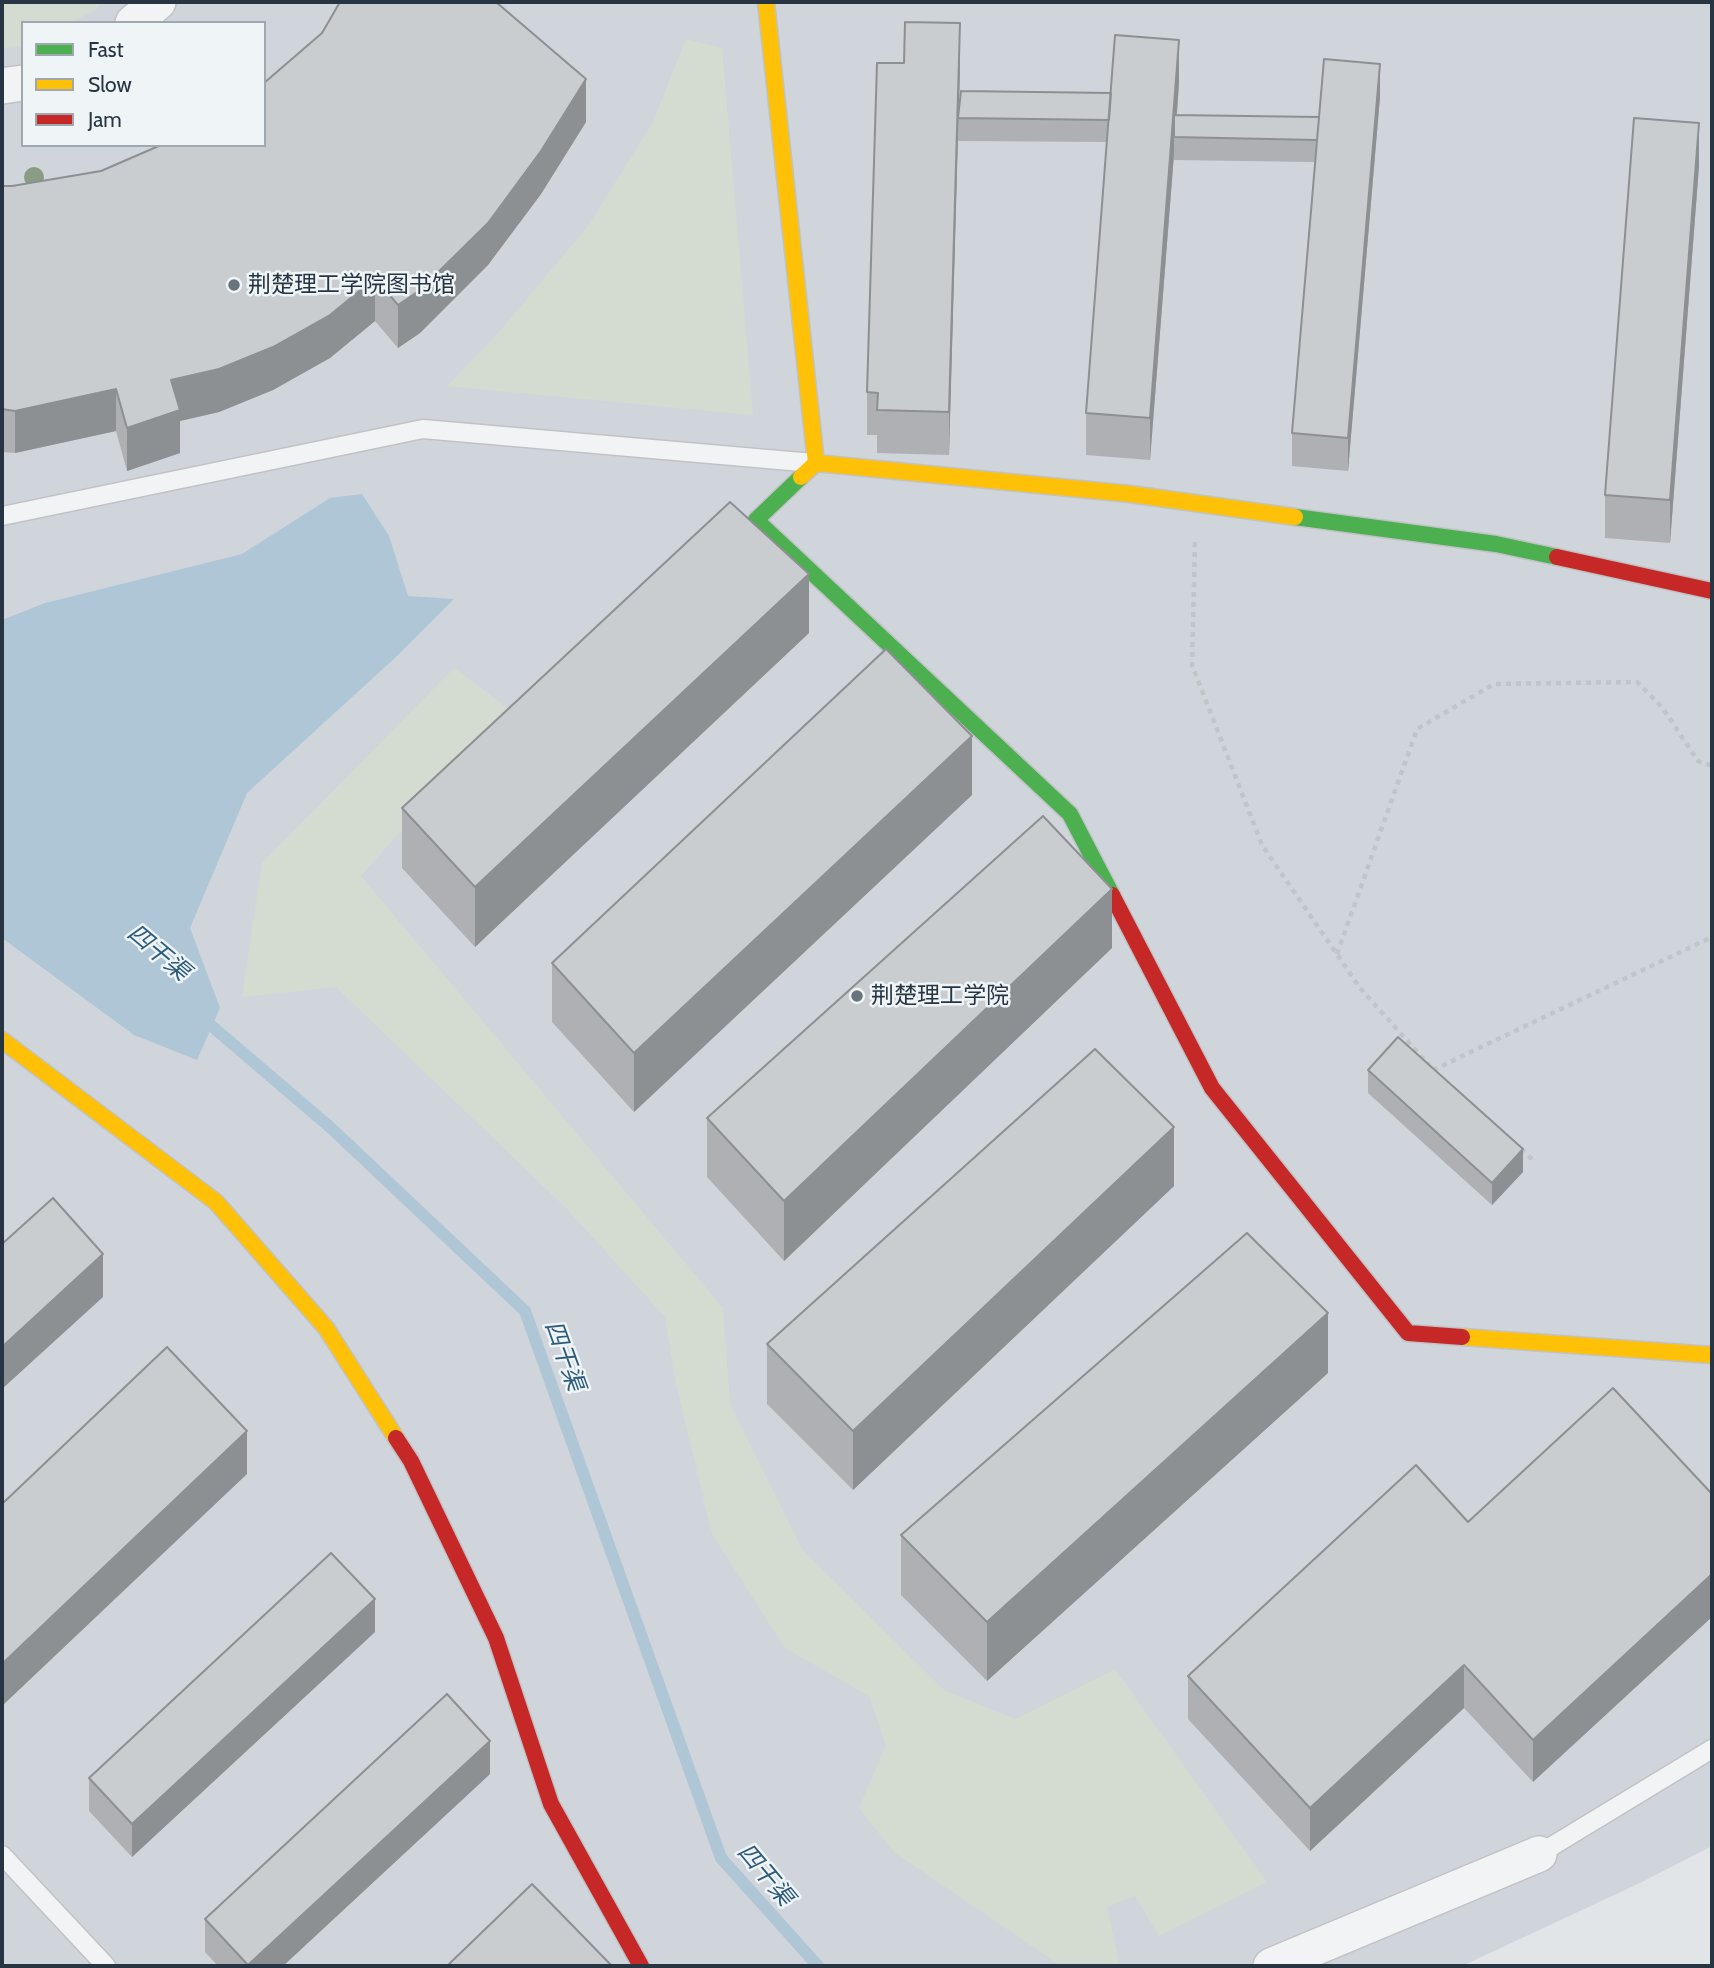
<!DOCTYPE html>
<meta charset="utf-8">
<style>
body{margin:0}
#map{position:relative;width:1714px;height:1968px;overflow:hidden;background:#e2e5e7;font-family:Cabin,sans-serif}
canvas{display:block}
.frame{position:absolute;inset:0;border:4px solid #273543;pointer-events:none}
.legend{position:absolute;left:21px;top:21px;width:245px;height:126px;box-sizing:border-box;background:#eff4f7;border:2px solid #9fa8af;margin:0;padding:9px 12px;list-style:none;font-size:21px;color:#273543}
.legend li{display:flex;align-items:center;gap:14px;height:35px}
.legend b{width:35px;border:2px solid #9fa8af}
</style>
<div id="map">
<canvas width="1714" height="1968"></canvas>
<div class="frame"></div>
<ul class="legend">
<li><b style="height:9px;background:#4caf50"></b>Fast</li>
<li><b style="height:9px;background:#ffc107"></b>Slow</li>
<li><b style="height:9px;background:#c62828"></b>Jam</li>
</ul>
</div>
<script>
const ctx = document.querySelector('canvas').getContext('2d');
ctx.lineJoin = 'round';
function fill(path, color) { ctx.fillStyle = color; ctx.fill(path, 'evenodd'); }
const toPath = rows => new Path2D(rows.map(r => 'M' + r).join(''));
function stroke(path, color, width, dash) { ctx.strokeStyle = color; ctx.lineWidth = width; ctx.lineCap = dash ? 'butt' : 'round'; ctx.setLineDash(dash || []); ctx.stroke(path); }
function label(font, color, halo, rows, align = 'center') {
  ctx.font = font + ' Cabin,"Noto Sans SC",sans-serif'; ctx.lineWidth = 5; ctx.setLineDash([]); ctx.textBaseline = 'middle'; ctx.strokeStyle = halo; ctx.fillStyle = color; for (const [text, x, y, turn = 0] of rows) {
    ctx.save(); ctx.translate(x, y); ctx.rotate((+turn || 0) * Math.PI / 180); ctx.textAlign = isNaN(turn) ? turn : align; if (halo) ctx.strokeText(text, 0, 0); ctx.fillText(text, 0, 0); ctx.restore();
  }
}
const built = toPath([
 [2,2,1712,2,1712,1846,1640,1883,1462,1966,2,1966],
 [23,23,264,23,264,145,23,145]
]);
const green = toPath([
 [2,2,103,2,94,11,70,23,23,23,23,46,2,49],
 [686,39,722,48,753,415,447,386,499,332,588,226,653,122],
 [454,668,509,709,361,876,723,1308,730,1404,802,1549,944,1690,1015,1719,1115,1669,1267,1882,1159,1936,1135,1896,1107,1907,1120,1966,1061,1966,894,1852,859,1808,886,1745,869,1696,785,1648,712,1534,676,1384,665,1317,567,1209,336,987,242,997,262,863]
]);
const water = toPath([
 [362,494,389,536,408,596,454,599,397,656,247,793,190,928,220,1008,197,1060,134,1035,2,938,2,620,45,603,242,554,330,498]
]);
const stream = toPath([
 [200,1016,331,1128,525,1311,721,1858,818,1966]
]);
const path = toPath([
 [1195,542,1192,665,1262,845,1360,988,1429,1065],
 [1337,954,1417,729,1494,684,1637,682,1662,707,1698,761,1712,766],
 [1433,1070,1712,937],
 [1521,1149,1533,1160]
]);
const lane = toPath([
 [2,516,423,429,813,463],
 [1539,1854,1712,1749],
 [2,1855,106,1966]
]);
const street = toPath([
 [133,23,158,2],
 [2,86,23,83],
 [1271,1966,1539,1854]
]);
const fast = toPath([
 [801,477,756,520,1070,814,1112,895],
 [1295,517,1496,544,1557,557]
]);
const slow = toPath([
 [766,2,816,463,801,477],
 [816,463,1130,494,1295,517],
 [2,1040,216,1202,326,1328,396,1438],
 [1462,1337,1712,1355]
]);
const jam = toPath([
 [1557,557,1712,591],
 [1112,895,1212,1088,1408,1333,1462,1337],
 [396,1438,411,1461,496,1638,551,1804,641,1966]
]);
const trees = [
 [34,177]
];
const wall = toPath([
 [904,63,960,66,959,113,1111,93,1179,83,1177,115,1319,117,1380,97,1348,471,1292,466,1292,433,1315,162,1174,160,1174,154,1150,460,1086,455,1086,413,1107,142,958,141,958,128,949,455,877,453,877,435,867,435,867,392],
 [586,122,541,194,488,265,420,333,398,348,375,321,330,358,273,390,219,412,180,421,180,453,127,471,116,431,15,453,2,452,2,186,12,186],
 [1699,166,1670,543,1605,538,1605,495],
 [809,633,475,947,402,868,402,808],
 [972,795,634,1112,552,1022,552,963],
 [1112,948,784,1261,707,1177,707,1118],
 [1368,1070,1523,1172,1492,1205,1368,1093],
 [1174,1186,853,1490,767,1404,767,1344],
 [1328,1373,987,1681,901,1595,901,1535],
 [1613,1388,1533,1782,1464,1708,1310,1851,1188,1719,1188,1676,1468,1522],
 [375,1632,132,1857,89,1811,89,1778],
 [490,1774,283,1966,218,1966,205,1952,205,1919]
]);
const shadedWall = toPath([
 [960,23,960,66,949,455,949,412],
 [1179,40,1179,83,1175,137,1174,137,1174,154,1150,460,1150,418],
 [1380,64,1380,97,1348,471,1348,438],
 [586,79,586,122,541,194,488,265,420,333,398,348,398,305],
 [1699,123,1699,166,1670,543,1670,500],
 [375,278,375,321,330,358,273,390,219,412,180,421,180,453,127,471,127,428,171,380],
 [116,389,116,431,15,453,15,411],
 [809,574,809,633,475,947,475,887],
 [972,736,972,795,634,1112,634,1053],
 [1112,889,1112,948,784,1261,784,1201],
 [1174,1127,1174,1186,853,1490,853,1431],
 [1523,1149,1523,1172,1492,1205,1492,1183],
 [103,1254,103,1297,2,1389,2,1347],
 [1328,1313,1328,1373,987,1681,987,1622],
 [247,1431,247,1474,2,1706,2,1664],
 [1712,1574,1712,1617,1533,1782,1533,1740],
 [375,1599,375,1632,132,1857,132,1824],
 [1464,1665,1464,1708,1310,1851,1310,1808],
 [490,1741,490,1774,283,1966,248,1966]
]);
const building = toPath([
 [340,2,496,2,586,79,541,151,488,223,420,290,398,305,375,278,330,315,273,347,219,369,171,380,180,410,127,428,116,389,15,411,2,409,2,186,12,186,101,171,161,145,264,145,264,83,322,33,340,2],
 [905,22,960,23,949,412,877,410,878,393,867,392,877,63,904,63,905,22],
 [1115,35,1179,40,1150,418,1086,413,1115,35],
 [1324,59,1380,64,1348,438,1292,433,1324,59],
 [961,91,1111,93,1109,120,958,118,961,91],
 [1174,115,1319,117,1317,140,1174,137,1174,115],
 [1634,118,1699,123,1670,500,1605,495,1634,118],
 [730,502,809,574,475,887,402,808,730,502],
 [886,649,972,736,634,1053,552,963,886,649],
 [1043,816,1112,889,784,1201,707,1118,1043,816],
 [1398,1037,1523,1149,1492,1183,1368,1070,1398,1037],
 [1095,1049,1174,1127,853,1431,767,1344,1095,1049],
 [53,1198,103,1254,2,1347,2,1244,53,1198],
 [1247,1233,1328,1313,987,1622,901,1535,1247,1233],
 [167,1347,247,1431,2,1664,2,1504,167,1347],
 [1613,1388,1712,1494,1712,1574,1533,1740,1464,1665,1310,1808,1188,1676,1416,1465,1468,1522,1613,1388],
 [331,1553,375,1599,132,1824,89,1778,331,1553],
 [447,1694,490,1741,248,1965,205,1919,447,1694],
 [532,1884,612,1966,447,1966,532,1884]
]);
const markers = [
 [234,285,7,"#68737c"],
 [857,996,7,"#68737c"]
];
const poiNames = [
 ["荆楚理工学院图书馆",248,285],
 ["荆楚理工学院",871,996]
];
const waterNames = [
 ["四干渠",158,953,40],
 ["四干渠",564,1356,70],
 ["四干渠",765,1875,50]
];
fill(built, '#cfd5db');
fill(green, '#d4dcd2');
fill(water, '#aec6d5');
stroke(stream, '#aec6d5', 12);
stroke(lane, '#c0c3c5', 21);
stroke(street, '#c0c3c5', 38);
stroke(fast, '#c0c3c5', 19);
stroke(slow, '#c0c3c5', 19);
stroke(jam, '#c0c3c5', 19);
stroke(path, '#c1c5c8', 4.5, [5, 5]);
stroke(lane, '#f2f3f4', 18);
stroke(street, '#f2f3f4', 35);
stroke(fast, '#4caf50', 16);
stroke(slow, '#ffc107', 16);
stroke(jam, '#c62828', 16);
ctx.fillStyle = '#8a9c84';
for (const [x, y] of trees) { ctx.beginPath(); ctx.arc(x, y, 10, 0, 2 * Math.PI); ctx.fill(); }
fill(wall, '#aeb0b3');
fill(shadedWall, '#8d9092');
fill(building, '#cacdd0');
stroke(building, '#8d9092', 2);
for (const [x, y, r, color] of markers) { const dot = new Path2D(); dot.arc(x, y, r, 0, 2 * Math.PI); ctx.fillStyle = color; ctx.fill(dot); stroke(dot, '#eff4f7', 2.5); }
label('23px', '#273543', '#eff4f7', poiNames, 'left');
label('italic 24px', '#2d5b7a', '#eff4f7', waterNames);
</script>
